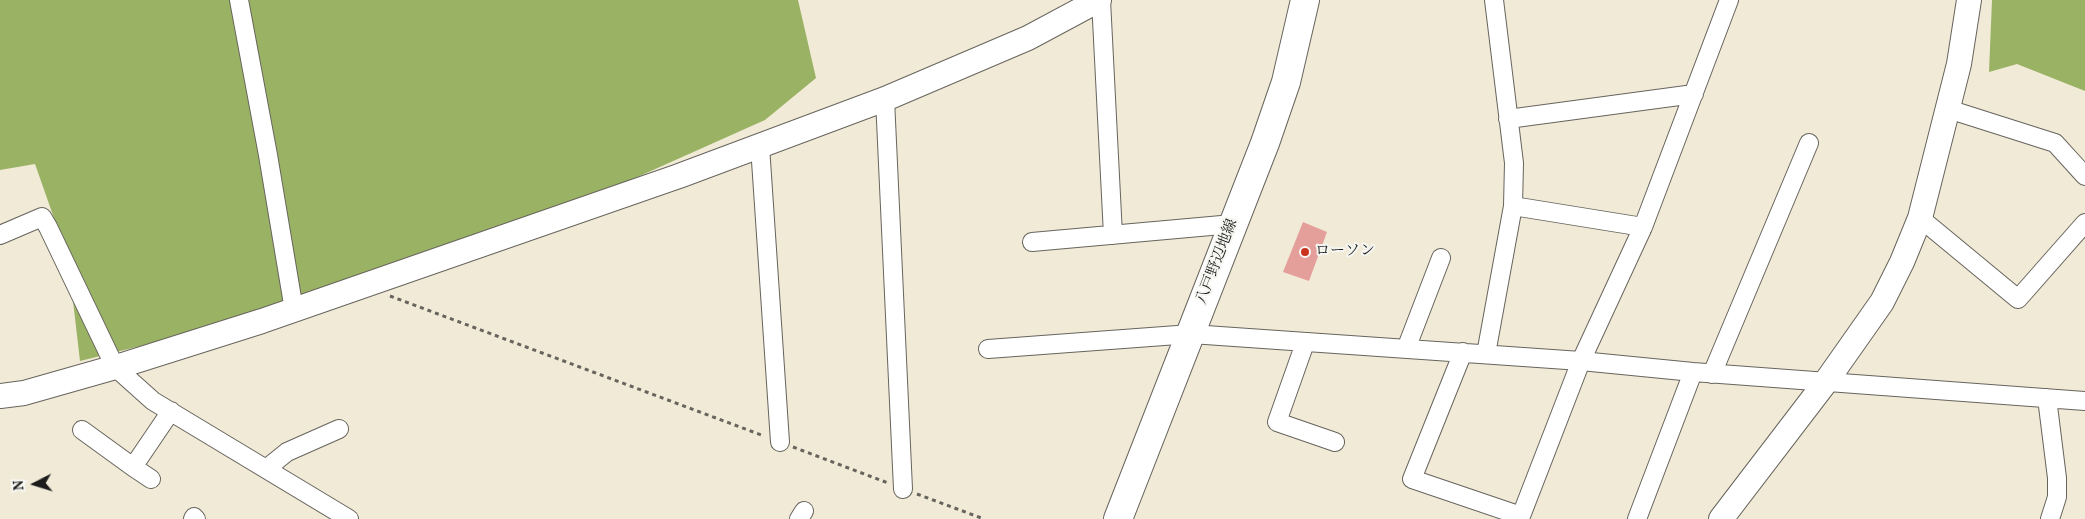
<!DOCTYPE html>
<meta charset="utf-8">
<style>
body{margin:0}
#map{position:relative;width:2085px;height:519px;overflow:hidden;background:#f1ead7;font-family:Vollkorn,serif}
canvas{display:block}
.north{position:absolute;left:10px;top:459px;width:50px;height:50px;-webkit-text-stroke:4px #f6f6f2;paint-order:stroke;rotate:265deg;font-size:14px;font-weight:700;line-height:20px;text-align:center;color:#1c1c1c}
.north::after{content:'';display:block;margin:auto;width:18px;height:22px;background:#1c1c1c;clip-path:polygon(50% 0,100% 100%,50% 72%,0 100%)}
</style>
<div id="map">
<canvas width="2085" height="519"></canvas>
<div class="north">N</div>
</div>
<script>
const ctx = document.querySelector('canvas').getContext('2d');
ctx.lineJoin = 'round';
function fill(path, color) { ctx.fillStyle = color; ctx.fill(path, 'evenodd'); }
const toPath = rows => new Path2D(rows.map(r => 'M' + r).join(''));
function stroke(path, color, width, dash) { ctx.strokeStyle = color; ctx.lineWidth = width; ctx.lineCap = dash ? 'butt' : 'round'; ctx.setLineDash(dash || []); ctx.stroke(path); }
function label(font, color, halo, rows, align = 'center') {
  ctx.font = font + ' Vollkorn,"Noto Serif JP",serif'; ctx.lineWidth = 4; ctx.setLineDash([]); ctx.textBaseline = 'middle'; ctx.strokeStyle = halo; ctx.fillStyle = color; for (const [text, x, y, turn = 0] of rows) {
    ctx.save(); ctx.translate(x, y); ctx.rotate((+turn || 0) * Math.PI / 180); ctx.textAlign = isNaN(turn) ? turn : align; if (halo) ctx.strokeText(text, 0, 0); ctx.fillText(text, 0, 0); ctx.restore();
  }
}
const forest = toPath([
 [0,0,798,0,816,78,765,120,568,208,245,320,80,361,68,258,35,164,0,170],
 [1992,0,2085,0,2085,91,2017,64,1989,72]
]);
const building = toPath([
 [1303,222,1327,232,1309,281,1283,272]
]);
const path = toPath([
 [390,296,764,436],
 [793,447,888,483],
 [917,494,984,519]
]);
const street = toPath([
 [239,0,268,155,294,310],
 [1101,0,1113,235],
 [885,99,903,489],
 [1948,109,2055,143,2085,176],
 [1508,119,1694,94],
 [760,146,780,442],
 [1513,206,1643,227],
 [1920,218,2018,299,2085,223],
 [0,235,42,217,48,227,115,367,153,401,349,519],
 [1032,242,1233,224],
 [1305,343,1277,422,1335,442],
 [988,349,1191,334,1581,361,1693,372,2085,401],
 [1406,349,1441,258],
 [1463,352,1412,479,1521,516,1581,361,1643,227,1729,0],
 [1486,354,1513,206,1514,163,1494,0],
 [1712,374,1809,143],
 [2047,398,2057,478,2057,497,2050,519],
 [82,430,133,467,171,411],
 [133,467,151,479],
 [266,469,287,452,339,429],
 [193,519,194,517,196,519],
 [799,519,804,511],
 [1637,519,1693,372]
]);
const secondary = toPath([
 [0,396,24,393,126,364,262,321,679,176,885,99,1028,38,1099,0],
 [1721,519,1825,383,1882,302,1902,262,1920,218,1959,64,1969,0]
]);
const primary = toPath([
 [1118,519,1265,143,1286,82,1305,0]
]);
const markers = [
 [1305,252,5,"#c8321e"]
];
const poiNames = [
 ["ローソン",1315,252]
];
const streetNames = [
 ["八戸野辺地線",1218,262,-69]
];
fill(forest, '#9ab264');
fill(building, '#e59f9b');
stroke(street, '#67645d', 20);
stroke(secondary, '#67645d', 26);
stroke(primary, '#67645d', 30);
stroke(path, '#67645d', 3, [4, 4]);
stroke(street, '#fff', 18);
stroke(secondary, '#fff', 24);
stroke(primary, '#fff', 28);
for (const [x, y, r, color] of markers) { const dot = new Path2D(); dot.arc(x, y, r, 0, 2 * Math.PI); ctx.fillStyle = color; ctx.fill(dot); stroke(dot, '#f6f6f2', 2); }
label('15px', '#1c1c1c', '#f6f6f2', poiNames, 'left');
label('15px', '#1c1c1c', '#f6f6f2', streetNames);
</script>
